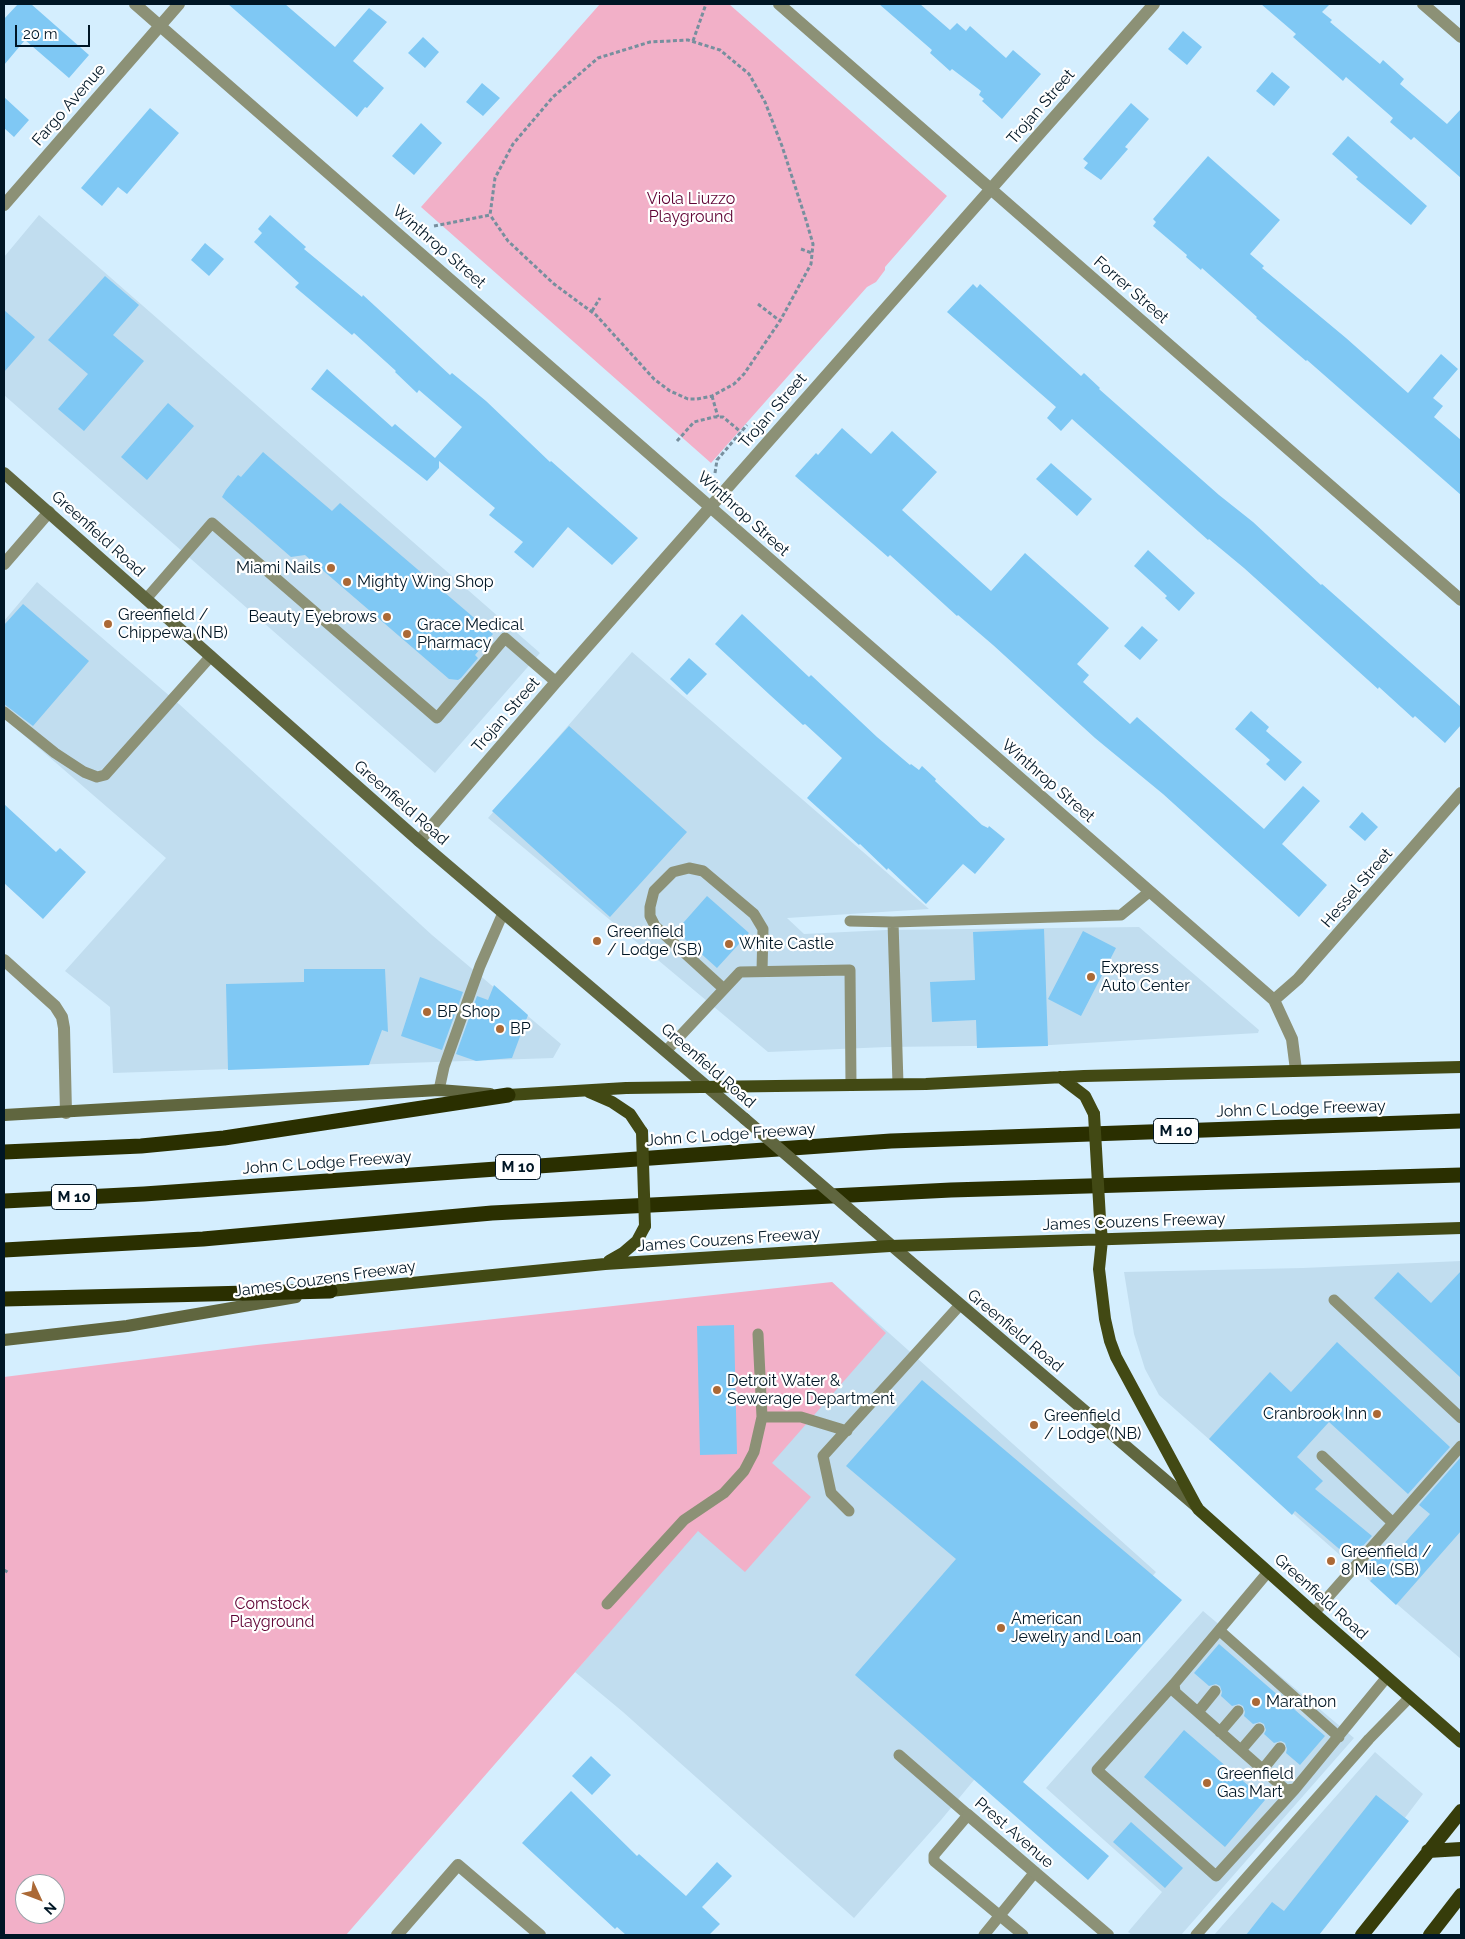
<!DOCTYPE html>
<style>
body{margin:0}
#map{position:relative;width:1465px;height:1939px;overflow:hidden;background:#d4eefe;font-family:Raleway,sans-serif}
canvas{display:block}
.frame{position:absolute;inset:0;border:5px solid #001625;pointer-events:none}
.north{position:absolute;left:15px;top:1874px;width:50px;height:50px;box-sizing:border-box;background:#fff;border:1px solid #99a2a8;border-radius:50%;rotate:133deg;font-size:14px;font-weight:700;line-height:20px;text-align:center;color:#001625}
.north::after{content:'';display:block;margin:auto;width:18px;height:22px;background:#ab6936;clip-path:polygon(50% 0,100% 100%,50% 72%,0 100%)}
.scale{position:absolute;left:15px;top:25px;width:75px;height:22px;box-sizing:border-box;border:2px solid #001625;border-top:0;padding-left:6px;font-size:15px;line-height:18px;white-space:nowrap;color:#001625;-webkit-text-stroke:4px #fff;paint-order:stroke}
</style>
<div id="map">
<canvas width="1465" height="1939"></canvas>
<div class="frame"></div>
<div class="north">N</div>
<div class="scale">20 m</div>
</div>
<script>
const ctx = document.querySelector('canvas').getContext('2d');
ctx.lineJoin = 'round';
function fill(path, color) { ctx.fillStyle = color; ctx.fill(path, 'evenodd'); }
const toPath = rows => new Path2D(rows.map(r => 'M' + r).join(''));
function stroke(path, color, width, dash) { ctx.strokeStyle = color; ctx.lineWidth = width; ctx.lineCap = dash ? 'butt' : 'round'; ctx.setLineDash(dash || []); ctx.stroke(path); }
function label(font, color, halo, rows, align = 'center') {
  ctx.font = font + ' Raleway,sans-serif'; ctx.lineWidth = 4.5; ctx.setLineDash([]); ctx.textBaseline = 'middle'; ctx.strokeStyle = halo; ctx.fillStyle = color; for (const [text, x, y, turn = 0] of rows) {
    ctx.save(); ctx.translate(x, y); ctx.rotate((+turn || 0) * Math.PI / 180); ctx.textAlign = isNaN(turn) ? turn : align; if (halo) ctx.strokeText(text, 0, 0); ctx.fillText(text, 0, 0); ctx.restore();
  }
}
const built = toPath([
 [39,215,540,653,435,773,4,395,4,257],
 [37,582,179,704,432,935,561,1044,553,1058,113,1073,110,1007,65,971,166,858,4,718,4,621],
 [632,652,929,909,787,918,804,934,886,930,1139,927,1259,1030,1258,1033,1051,1045,887,1047,768,1052,488,818],
 [1461,1261,1461,1659,1349,1563,1159,1395,1145,1369,1134,1334,1124,1272,1303,1268],
 [832,1282,1156,1572,974,1780,941,1820,854,1918,623,1712,575,1672,607,1635],
 [1203,1611,1354,1738,1181,1935,1132,1935,1128,1932,1162,1892,1046,1788],
 [1375,1752,1423,1794,1316,1935,1214,1935]
]);
const green = toPath([
 [600,4,729,4,947,196,885,267,885,270,876,282,867,287,711,463,421,207],
 [832,1282,886,1333,772,1463,811,1497,745,1572,698,1531,346,1935,4,1935,4,1377,257,1345],
 [25,1884,55,1884,55,1914,25,1914]
]);
const building = toPath([
 [18,4,31,4,89,55,69,78,25,40,4,65,4,19],
 [228,4,285,4,335,47,369,8,387,22,353,61,384,88,367,108,365,107,357,117],
 [879,4,920,4,950,30,957,23,966,31,970,26,1006,58,1013,50,1041,74,1002,119,982,101,984,99,979,95,981,91,952,69,950,71,930,53,932,50],
 [1261,4,1330,4,1322,12,1332,20,1330,22,1380,64,1383,60,1404,79,1400,84,1447,124,1461,109,1461,178,1414,137,1411,140,1390,122,1393,118,1346,77,1343,81,1293,37,1296,34],
 [1183,31,1202,47,1187,65,1168,49],
 [423,37,439,52,425,68,408,53],
 [1272,72,1290,87,1274,106,1256,91],
 [482,83,500,98,483,116,466,102],
 [4,97,29,120,14,137,4,128],
 [1131,103,1149,119,1125,147,1128,149,1101,180,1084,168,1088,163,1083,159],
 [150,108,179,133,127,194,118,187,102,206,81,188],
 [421,123,442,143,414,175,392,156],
 [1348,136,1427,206,1411,225,1356,179,1358,177,1332,154],
 [1208,156,1280,220,1250,254,1264,266,1262,268,1346,338,1408,393,1441,354,1458,369,1433,398,1443,406,1434,417,1461,440,1461,495,1307,360,1306,361,1256,318,1257,317,1202,268,1201,270,1186,257,1187,255,1153,226,1156,222,1153,219],
 [270,215,306,247,304,249,362,297,363,295,450,375,452,373,486,401,550,462,551,461,638,538,612,565,568,527,533,568,514,552,523,542,489,515,495,508,439,461,439,468,427,481,311,389,327,369,392,427,395,424,435,458,462,427,419,390,417,393,395,372,396,371,354,333,352,335,295,287,299,283,254,242,262,233,258,229],
 [205,243,224,259,209,276,191,260],
 [105,276,139,305,113,335,144,361,84,431,58,409,88,374,48,340],
 [973,284,977,288,980,284,1081,376,1084,373,1100,388,1099,389,1219,495,1253,522,1321,585,1322,584,1461,707,1461,725,1445,743,1415,716,1413,718,1379,687,1378,689,1244,568,1209,539,1208,540,1072,419,1061,431,1047,418,1056,407,947,312],
 [4,310,35,337,4,372],
 [168,403,194,426,147,480,121,457],
 [842,428,871,454,892,431,937,472,902,510,991,591,1025,553,1109,628,1077,664,1089,675,1083,682,1130,724,1137,717,1264,829,1303,786,1320,801,1282,844,1327,885,1299,917,1163,794,1095,738,993,645,958,615,957,616,890,555,888,557,795,476,816,453,818,455],
 [263,452,332,511,340,503,493,634,475,655,478,658,461,678,458,680,449,679,305,555,291,557,222,497,226,490,238,475,241,477],
 [1051,463,1092,499,1077,516,1036,479],
 [1148,550,1195,593,1179,611,1165,598,1167,596,1134,566],
 [23,604,89,661,33,726,4,704,4,625],
 [742,614,809,677,811,675,877,737,910,765,911,764,919,770,922,766,936,779,935,781,982,825,988,828,989,826,1005,839,975,874,963,864,926,904,888,868,887,870,860,844,859,845,807,798,842,758,805,724,803,725,770,695,715,644],
 [1142,626,1158,640,1140,660,1124,646],
 [689,658,707,674,687,695,670,679],
 [1251,711,1269,727,1266,731,1302,762,1285,781,1266,764,1270,760,1235,729],
 [569,726,687,832,610,917,492,811],
 [4,804,56,852,60,848,86,872,43,919,4,883],
 [1362,812,1378,827,1365,841,1349,827],
 [707,896,749,933,717,968,676,931],
 [1044,929,1048,1046,977,1048,976,1020,932,1022,930,982,975,980,973,932],
 [1083,931,1116,948,1081,1016,1048,999],
 [304,969,385,969,388,1032,382,1030,369,1065,228,1070,226,984,304,982],
 [420,977,463,992,442,1050,401,1036],
 [494,985,528,1015,512,1058,476,1061,456,1054,477,996,488,1000],
 [1461,1271,1461,1378,1374,1298,1398,1272,1431,1303],
 [734,1325,737,1454,700,1455,697,1326],
 [1337,1342,1450,1447,1408,1494,1329,1422,1297,1457,1323,1481,1315,1489,1372,1536,1351,1559,1295,1511,1292,1515,1209,1439,1270,1372,1291,1392],
 [922,1380,1182,1600,1023,1782,1109,1856,1088,1880,855,1675,956,1559,846,1466],
 [1461,1457,1461,1531,1396,1605,1370,1581,1373,1578,1363,1569,1383,1546,1394,1555,1430,1514,1419,1505],
 [1219,1644,1325,1736,1300,1765,1286,1753,1287,1749,1285,1743,1281,1741,1274,1743,1264,1734,1266,1730,1264,1724,1260,1722,1253,1724,1244,1716,1245,1712,1243,1706,1239,1704,1232,1706,1221,1696,1222,1692,1220,1686,1216,1684,1209,1686,1194,1673],
 [1184,1730,1265,1800,1225,1847,1144,1777],
 [591,1756,611,1775,592,1795,572,1776],
 [571,1791,637,1856,639,1854,686,1896,717,1862,732,1876,702,1907,720,1924,709,1935,626,1935,617,1927,615,1929,522,1843],
 [1376,1795,1409,1821,1319,1935,1246,1935,1272,1902,1284,1911],
 [1131,1822,1183,1868,1165,1888,1113,1842]
]);
const path = toPath([
 [693,41,706,4],
 [434,226,490,215,495,178,513,144,553,97,598,58,650,42,688,40,720,50,749,74,765,102,782,146,806,220,813,244,811,264,780,321,744,374,734,384,712,396,697,399,688,399,670,391,654,379,596,315,554,284,508,241,490,215],
 [801,249,812,253],
 [758,304,780,321],
 [592,311,600,298],
 [712,396,718,417],
 [677,441,694,422,714,417,723,417,741,432],
 [715,473,717,460,747,425],
 [4,1570,9,1573]
]);
const service = toPath([
 [146,599,212,523,437,718,505,638,556,682],
 [4,712,55,753,84,772,97,777,105,775,211,656],
 [850,921,893,922,1121,915,1149,892],
 [893,922,898,1084],
 [724,989,655,926,650,916,650,907,654,891,673,872,689,868,703,871,754,914,763,929,762,971],
 [666,1051,740,972,850,970,851,1084],
 [439,1090,444,1067,480,966,503,913],
 [1334,1300,1461,1418],
 [762,1417,801,1417,847,1431],
 [1322,1456,1393,1523],
 [849,1511,831,1493,823,1456,960,1305],
 [1268,1572,1174,1684,1175,1692,1286,1790,1295,1789,1387,1677],
 [607,1604,684,1520,724,1493,744,1471,754,1452,762,1417,758,1334],
 [1314,1613,1461,1446],
 [1220,1631,1339,1737],
 [1174,1684,1097,1770,1216,1876,1295,1789],
 [1198,1712,1215,1691],
 [1220,1732,1238,1711],
 [1241,1750,1259,1729],
 [899,1755,968,1815,934,1855,934,1861,1023,1935],
 [1263,1769,1280,1748],
 [984,1935,1035,1872],
 [1196,1935,1369,1739,1409,1698]
]);
const minor = toPath([
 [135,4,1274,1000,1292,1039,1296,1070],
 [779,4,1461,600],
 [1423,4,1461,37],
 [4,205,179,4],
 [4,564,49,512],
 [419,841,556,682,1154,4],
 [4,960,55,1006,62,1017,64,1028,66,1113],
 [1274,1000,1298,979,1461,793],
 [968,1815,1108,1935],
 [397,1935,458,1865,540,1935]
]);
const secondary = toPath([
 [4,473,419,841,745,1119],
 [4,1115,439,1090,490,1094],
 [863,1221,1197,1507],
 [4,1340,127,1326,296,1297]
]);
const primary = toPath([
 [1060,1077,1085,1096,1094,1114],
 [589,1092,612,1102,630,1114,642,1132],
 [508,1095,626,1088,926,1084,1084,1076,1461,1067],
 [1100,1219,1102,1240,1099,1269,1105,1319,1110,1341,1116,1357,1198,1509,1314,1613,1461,1742],
 [609,1261,623,1253,637,1241,645,1226],
 [330,1291,605,1264,890,1246,1461,1228]
]);
const trunk = toPath([
 [1428,1851,1461,1849],
 [1362,1935,1461,1811],
 [1430,1935,1461,1895]
]);
const motorway = toPath([
 [4,1152,141,1146,224,1138,508,1095],
 [4,1201,144,1194,891,1141,1461,1121],
 [4,1250,203,1239,492,1213,951,1190,1461,1175],
 [4,1299,330,1291]
]);
const secondaryBridge = toPath([
 [745,1119,863,1221]
]);
const primaryBridge = toPath([
 [1094,1114,1100,1219],
 [642,1132,645,1226]
]);
const markers = [
 [331,568,5,"#ab6936"],
 [347,582,5,"#ab6936"],
 [387,617,5,"#ab6936"],
 [108,624,5,"#ab6936"],
 [407,634,5,"#ab6936"],
 [597,941,5,"#ab6936"],
 [729,944,5,"#ab6936"],
 [1091,977,5,"#ab6936"],
 [427,1012,5,"#ab6936"],
 [500,1029,5,"#ab6936"],
 [717,1390,5,"#ab6936"],
 [1377,1414,5,"#ab6936"],
 [1034,1425,5,"#ab6936"],
 [1331,1561,5,"#ab6936"],
 [1001,1628,5,"#ab6936"],
 [1256,1702,5,"#ab6936"],
 [1207,1783,5,"#ab6936"]
];
const shields = [
 [1176,1131,45],
 [518,1167,45],
 [74,1197,45]
];
const shieldNames = [
 ["M 10",1176,1131],
 ["M 10",518,1167],
 ["M 10",74,1197]
];
const streetNames = [
 ["Fargo Avenue",69,105,-49],
 ["Trojan Street",1041,107,-49],
 ["Winthrop Street",439,247,41],
 ["Forrer Street",1131,290,41],
 ["Trojan Street",773,411,-49],
 ["Winthrop Street",743,514,42],
 ["Greenfield Road",98,534,42],
 ["Trojan Street",506,715,-49],
 ["Winthrop Street",1048,781,41],
 ["Greenfield Road",401,803,41],
 ["Hessel Street",1357,888,-49],
 ["Greenfield Road",708,1066,41],
 ["John C Lodge Freeway",1301,1109,-2],
 ["John C Lodge Freeway",731,1135,-4],
 ["John C Lodge Freeway",327,1163,-4],
 ["James Couzens Freeway",1134,1222,-2],
 ["James Couzens Freeway",729,1240,-4],
 ["James Couzens Freeway",325,1279,-8],
 ["Greenfield Road",1015,1331,40],
 ["Greenfield Road",1321,1597,42],
 ["Prest Avenue",1014,1833,41]
];
const parkNames = [
 ["Viola Liuzzo",691,199],
 ["Playground",691,217],
 ["Comstock",272,1604],
 ["Playground",272,1622]
];
const poiNames = [
 ["Miami Nails",321,568,"right"],
 ["Mighty Wing Shop",357,582],
 ["Greenfield /",118,615],
 ["Chippewa (NB)",118,633],
 ["Beauty Eyebrows",377,617,"right"],
 ["Grace Medical",417,625],
 ["Pharmacy",417,643],
 ["Greenfield",607,932],
 ["/ Lodge (SB)",607,950],
 ["White Castle",739,944],
 ["Express",1101,968],
 ["Auto Center",1101,986],
 ["BP Shop",437,1012],
 ["BP",510,1029],
 ["Detroit Water &",727,1381],
 ["Sewerage Department",727,1399],
 ["Cranbrook Inn",1367,1414,"right"],
 ["Greenfield",1044,1416],
 ["/ Lodge (NB)",1044,1434],
 ["Greenfield /",1341,1552],
 ["8 Mile (SB)",1341,1570],
 ["American",1011,1619],
 ["Jewelry and Loan",1011,1637],
 ["Marathon",1266,1702],
 ["Greenfield",1217,1774],
 ["Gas Mart",1217,1792]
];
fill(built, '#c1ddef');
fill(green, '#f2b0c8');
fill(building, '#7fc8f4');
stroke(path, '#778f9e', 3, [4, 2.5]);
stroke(service, '#8c9176', 11);
stroke(minor, '#8c9176', 12);
stroke(secondary, '#60663f', 12);
stroke(primary, '#424914', 12);
stroke(trunk, '#363c0a', 14);
stroke(motorway, '#2a2f00', 15);
stroke(secondaryBridge, '#60663f', 12);
stroke(primaryBridge, '#424914', 12);
for (const [x, y, r, color] of markers) { const dot = new Path2D(); dot.arc(x, y, r, 0, 2 * Math.PI); ctx.fillStyle = color; ctx.fill(dot); stroke(dot, '#fff', 2); }
for (const [x, y, w] of shields) { const box = new Path2D(); box.roundRect(x - w / 2, y - 12.5, w, 25, 4); ctx.fillStyle = '#fff'; ctx.fill(box); stroke(box, '#001625', 1); }
label('bold 15px', '#001625', null, shieldNames);
label('16px', '#001625', '#fff', streetNames);
label('16px', '#5f0334', '#fff', parkNames);
label('16px', '#001625', '#fff', poiNames, 'left');
</script>
